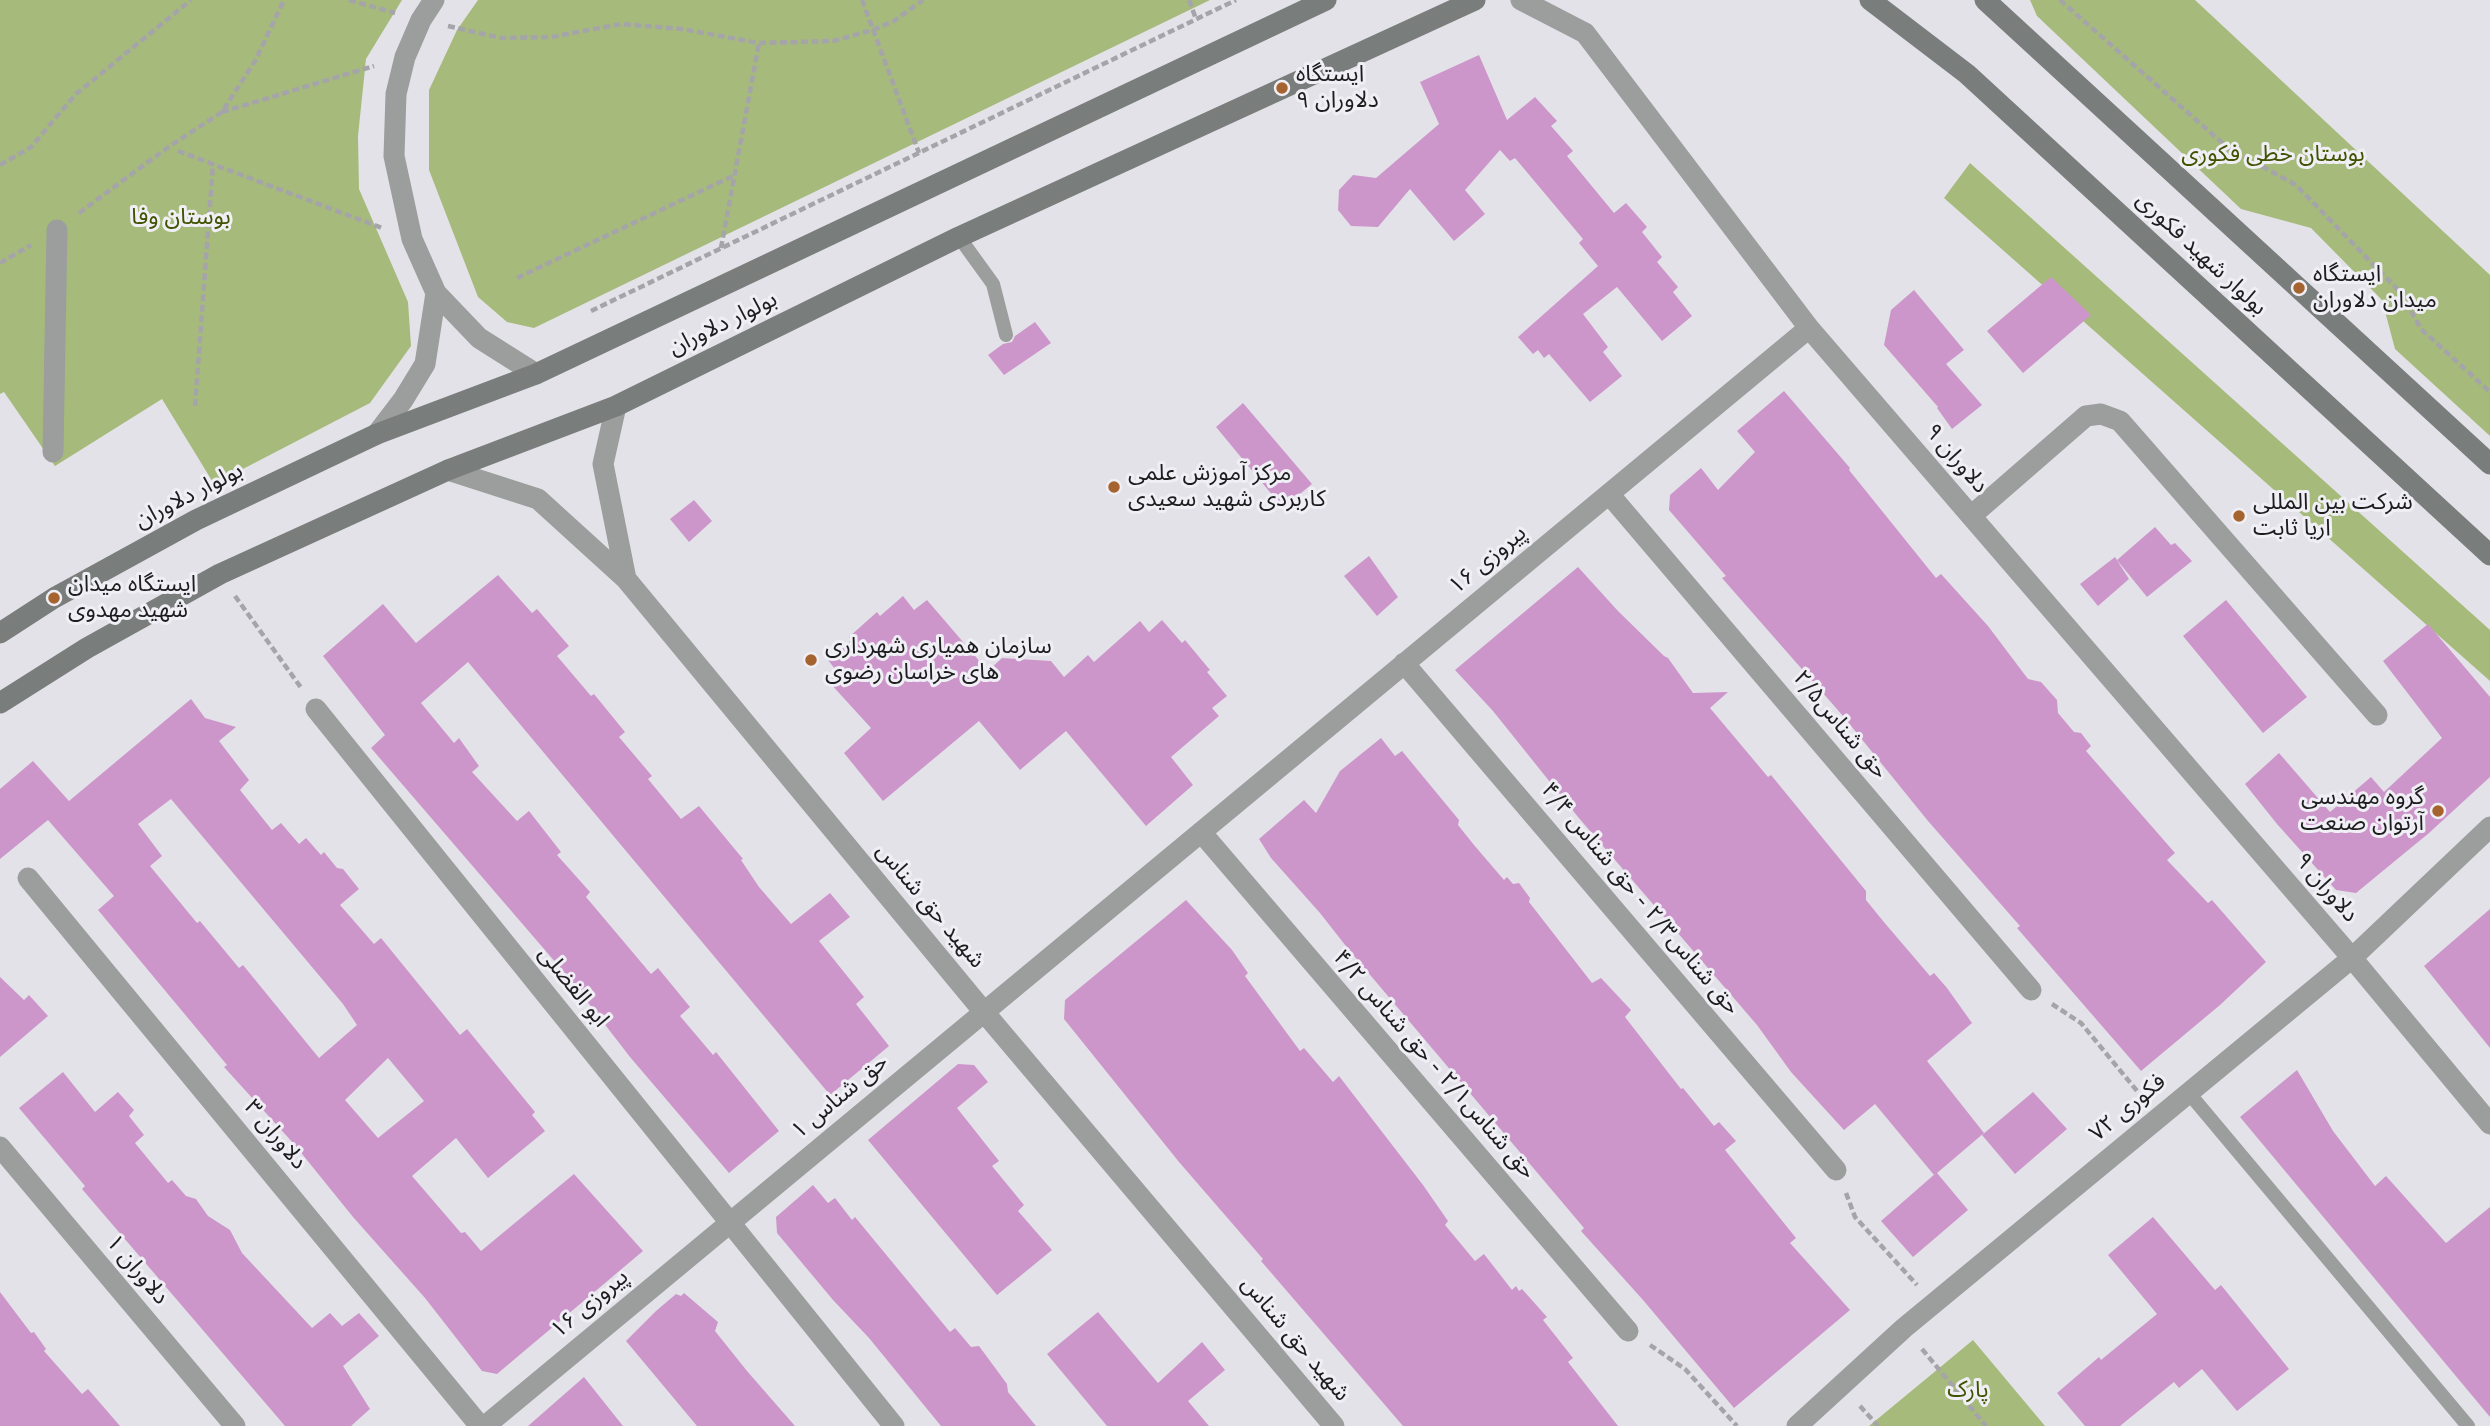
<!DOCTYPE html>
<meta charset="utf-8">
<style>
body{margin:0}
canvas{display:block;background:#e3e2e8}
</style>
<canvas width="2490" height="1426"></canvas>
<script>
const ctx = document.querySelector('canvas').getContext('2d');
ctx.lineJoin = 'round';
function fill(path, color) { ctx.fillStyle = color; ctx.fill(path, 'evenodd'); }
const toPath = rows => new Path2D(rows.map(r => 'M' + r).join(''));
function stroke(path, color, width, dash) { ctx.strokeStyle = color; ctx.lineWidth = width; ctx.lineCap = dash ? 'butt' : 'round'; ctx.setLineDash(dash || []); ctx.stroke(path); }
function label(font, color, halo, rows, align = 'center') {
  ctx.font = font + ' "Space Grotesk","Noto Sans Arabic",sans-serif'; ctx.lineWidth = 6; ctx.setLineDash([]); ctx.textBaseline = 'middle'; ctx.strokeStyle = halo; ctx.fillStyle = color; for (const [text, x, y, turn = 0] of rows) {
    ctx.save(); ctx.translate(x, y); ctx.rotate((+turn || 0) * Math.PI / 180); ctx.textAlign = isNaN(turn) ? turn : align; if (halo) ctx.strokeText(text, 0, 0); ctx.fillText(text, 0, 0); ctx.restore();
  }
}
const green = toPath([
 [0,0,402,0,366,59,358,136,359,189,408,302,411,346,370,403,214,484,162,399,55,466,4,392,0,394],
 [478,0,1210,0,534,328,507,322,478,297,429,170,429,90,457,30],
 [2030,0,2195,0,2490,275,2490,436,2395,349,2382,300,2311,228,2241,209,2037,16],
 [1970,163,2490,630,2490,681,1944,198],
 [1973,1340,2045,1426,1869,1426,1938,1369]
]);
const building = toPath([
 [1479,55,1507,120,1535,97,1557,121,1551,126,1573,151,1567,156,1614,213,1626,203,1647,227,1642,232,1662,257,1657,262,1678,287,1673,292,1692,316,1662,341,1617,287,1583,314,1608,347,1603,352,1622,376,1590,402,1549,354,1544,358,1538,350,1533,354,1518,337,1598,266,1579,243,1583,239,1515,158,1510,161,1500,150,1465,190,1485,214,1454,241,1410,189,1378,227,1351,226,1338,210,1339,190,1353,175,1376,178,1439,124,1420,82],
 [2051,277,2091,315,2023,373,1987,331],
 [1914,290,1964,350,1946,364,1982,405,1952,429,1937,408,1938,407,1884,345,1891,310],
 [1035,322,1051,343,1004,375,988,355,1003,344,1012,342,1015,336],
 [1784,391,1850,468,1849,470,1936,578,1941,574,1988,626,2028,679,2041,682,2057,700,2058,713,2074,732,2081,733,2091,746,2086,751,2175,853,2167,860,2208,903,2212,900,2266,962,2220,1005,2141,1071,2017,928,2020,926,1928,821,1843,716,1722,578,1726,576,1669,510,1670,495,1701,468,1718,490,1755,452,1737,431],
 [1243,403,1312,484,1283,508,1216,427],
 [694,500,712,521,689,542,670,519],
 [2155,527,2171,545,2175,543,2192,561,2147,597,2117,560],
 [1369,556,1398,597,1377,616,1344,576],
 [2115,557,2129,579,2098,606,2080,584],
 [1578,567,1618,611,1664,656,1668,658,1693,693,1728,692,1710,708,1768,777,1771,775,1866,891,1866,900,1883,921,1930,976,1934,973,1947,988,1972,1023,1927,1061,1984,1133,1937,1173,1968,1210,1913,1257,1881,1221,1936,1173,1934,1175,1875,1104,1844,1130,1791,1072,1757,1025,1578,817,1493,711,1455,670],
 [498,575,532,613,537,609,569,646,557,656,591,696,594,694,625,732,619,737,652,776,648,779,681,819,699,806,743,859,741,860,759,887,791,924,830,893,850,917,819,941,864,997,856,1004,889,1046,830,1095,468,662,421,703,454,743,459,738,479,766,472,772,517,821,529,811,561,852,557,855,590,892,586,897,651,974,658,968,690,1007,680,1016,713,1055,716,1052,779,1131,729,1173,630,1057,569,978,371,748,385,735,323,656,383,604,416,643],
 [903,596,914,610,927,600,988,671,1002,658,1051,661,1064,677,1088,655,1094,662,1140,621,1149,632,1162,620,1182,643,1185,640,1210,670,1207,672,1227,696,1212,708,1219,716,1171,757,1193,785,1146,826,1066,731,1020,770,979,721,883,801,844,753,871,728,829,682,838,673,828,660,851,640,849,637,877,612,880,616],
 [2226,600,2307,697,2263,733,2183,636],
 [2428,624,2490,697,2490,777,2429,833,2356,893,2336,890,2277,824,2245,784,2279,753,2330,812,2371,777,2384,792,2442,738,2383,661],
 [191,699,205,718,236,727,219,741,249,780,240,790,272,830,281,823,299,844,306,838,321,855,324,852,337,868,343,869,359,889,340,905,374,944,381,938,460,1035,467,1029,535,1112,532,1115,545,1131,488,1178,456,1138,412,1176,461,1233,465,1232,481,1251,574,1174,643,1251,497,1374,482,1371,425,1298,353,1217,294,1144,224,1067,227,1065,98,910,114,896,48,820,0,859,0,789,33,761,69,801],
 [171,799,343,1004,357,1025,319,1058,243,965,239,968,200,921,197,923,150,866,162,856,138,824],
 [388,1058,424,1101,378,1138,345,1100],
 [1381,738,1395,756,1402,751,1459,820,1458,825,1474,845,1504,880,1507,877,1513,884,1519,883,1530,898,1529,902,1592,983,1601,978,1631,1010,1625,1017,1681,1089,1683,1088,1714,1126,1719,1122,1736,1141,1725,1150,1796,1238,1790,1243,1850,1310,1734,1408,1643,1300,1581,1231,1584,1228,1349,950,1320,913,1271,858,1259,839,1304,800,1316,813,1340,771],
 [1186,900,1232,950,1248,973,1245,976,1300,1051,1304,1048,1333,1082,1339,1076,1423,1185,1448,1221,1445,1225,1475,1261,1484,1254,1512,1290,1516,1286,1519,1291,1522,1289,1547,1317,1543,1320,1573,1358,1568,1362,1618,1426,1403,1426,1261,1261,1263,1259,1179,1162,1064,1019,1065,1000],
 [2490,909,2490,1048,2424,966],
 [0,977,24,1000,29,995,48,1016,0,1057],
 [958,1064,974,1065,988,1082,957,1108,999,1161,992,1166,1024,1205,1018,1211,1052,1250,997,1295,868,1140],
 [2297,1070,2333,1131,2375,1186,2386,1176,2446,1243,2490,1207,2490,1417,2240,1117],
 [63,1072,95,1112,118,1092,134,1110,129,1116,144,1135,135,1143,168,1183,172,1180,186,1196,196,1199,208,1216,230,1230,242,1253,312,1328,330,1313,342,1326,359,1313,379,1336,343,1366,370,1409,351,1426,285,1426,82,1189,85,1186,19,1108],
 [2033,1092,2067,1129,2015,1174,1982,1135],
 [813,1185,828,1203,835,1198,852,1220,855,1217,950,1332,955,1328,971,1347,979,1346,1007,1384,1008,1392,1036,1426,941,1426,869,1338,833,1300,777,1233,776,1217],
 [2153,1217,2215,1290,2221,1285,2289,1369,2237,1411,2202,1369,2179,1388,2174,1382,2120,1426,2085,1426,2057,1393,2099,1357,2101,1360,2157,1314,2108,1255],
 [0,1292,31,1333,34,1332,46,1349,44,1351,82,1394,88,1389,120,1426,0,1426],
 [684,1293,718,1322,715,1331,747,1371,795,1426,697,1426,626,1341,656,1311,676,1294,681,1296],
 [1098,1312,1158,1383,1202,1342,1225,1370,1188,1401,1209,1426,1107,1426,1047,1354],
 [584,1377,623,1426,528,1426]
]);
const path = toPath([
 [349,0,395,13],
 [862,0,919,153],
 [1189,0,1196,19],
 [2060,0,2227,147,2296,185,2401,293,2421,329,2490,392],
 [448,26,501,38,551,37,621,24,682,29,759,43,833,41,873,30,894,21,923,0],
 [222,112,374,66],
 [178,151,382,228],
 [0,165,31,147,76,94,191,0],
 [79,213,167,148,222,112,255,61,284,0],
 [721,248,759,43],
 [0,263,31,245],
 [517,278,735,175],
 [591,311,1236,0],
 [195,406,213,164],
 [235,596,302,689],
 [2052,1004,2081,1023,2142,1097],
 [1846,1193,1855,1217,1917,1285],
 [1650,1345,1685,1369,1737,1426],
 [1922,1349,1986,1426],
 [1860,1406,1878,1426]
]);
const lane = toPath([
 [959,237,993,284,1006,335],
 [2188,1092,2468,1426]
]);
const street = toPath([
 [434,0,421,20,405,57,396,94,394,156,412,239,436,293,479,338,536,374],
 [1521,0,1585,33,1809,328,2352,958,2490,1124],
 [616,406,603,464,626,579],
 [377,434,403,400,425,364,436,293],
 [53,452,57,230],
 [448,470,538,499,626,579,984,1012,1334,1426],
 [1609,494,2031,990],
 [1971,516,2086,416,2101,414,2120,421,2377,715],
 [1404,663,1836,1170],
 [316,709,894,1426],
 [1201,832,1628,1331],
 [28,878,480,1426],
 [0,1147,235,1426],
 [485,1426,1809,328],
 [1797,1426,1904,1328,2352,958,2490,827]
]);
const secondary = toPath([
 [1870,0,1967,74,2490,555],
 [1985,0,2490,464],
 [0,633,54,598,196,520,377,434,536,374,1326,0],
 [0,703,87,648,220,574,448,470,616,406,959,237,1475,0]
]);
const markers = [
 [1282,88,7,"#a5642f"],
 [2299,288,7,"#a5642f"],
 [1114,487,7,"#a5642f"],
 [2239,516,7,"#a5642f"],
 [54,598,7,"#a5642f"],
 [811,660,7,"#a5642f"],
 [2438,811,7,"#a5642f"]
];
const poiNames = [
 ["ایستگاه",1296,75],
 ["دلاوران ۹",1296,101],
 ["ایستگاه",2313,275],
 ["میدان دلاوران",2313,301],
 ["مرکز آموزش علمی",1128,474],
 ["کاربردی شهید سعیدی",1128,500],
 ["شرکت بین المللی",2253,503],
 ["اریا ثابت",2253,529],
 ["ایستگاه میدان",68,585],
 ["شهید مهدوی",68,611],
 ["سازمان همیاری شهرداری",825,647],
 ["های خراسان رضوی",825,673],
 ["گروه مهندسی",2424,798,"right"],
 ["آرتوان صنعت",2424,824,"right"]
];
const parkNames = [
 ["بوستان خطی فکوری",2273,155],
 ["بوستان وفا",181,218],
 ["پارک",1968,1391]
];
const streetNames = [
 ["بولوار شهید فکوری",2201,254,43],
 ["بولوار دلاوران",723,324,-26],
 ["دلاوران ۹",1956,459,49],
 ["بولوار دلاوران",189,496,-27],
 ["پیروزی ۱۶",1488,560,-40],
 ["حق شناس۲/۵",1840,725,50],
 ["دلاوران ۹",2326,888,49],
 ["حق شناس۲/۳ - حق شناس ۴/۴",1640,899,50],
 ["شهید حق شناس",930,906,50],
 ["ابو الفضلی",573,987,51],
 ["حق شناس۲/۱ - حق شناس ۴/۲",1434,1065,49],
 ["حق شناس ۱",840,1097,-40],
 ["فکوری ۷۲",2128,1108,-40],
 ["دلاوران ۳",275,1135,50],
 ["دلاوران ۱",137,1270,50],
 ["پیروزی ۱۶",590,1304,-40],
 ["شهید حق شناس",1295,1339,50]
];
fill(green, '#a6bb7b');
fill(building, '#cd96cb');
stroke(path, '#a5a4a9', 4.5, [7, 3.5]);
stroke(lane, '#9b9e9d', 14);
stroke(street, '#9b9e9d', 21);
stroke(secondary, '#797d7b', 21);
for (const [x, y, r, color] of markers) { const dot = new Path2D(); dot.arc(x, y, r, 0, 2 * Math.PI); ctx.fillStyle = color; ctx.fill(dot); stroke(dot, '#f0eff5', 2.5); }
label('23px', '#1d1d1f', '#f0eff5', poiNames, 'left');
label('23px', '#405300', '#f0eff5', parkNames);
label('23px', '#1d1d1f', '#f0eff5', streetNames);
</script>
